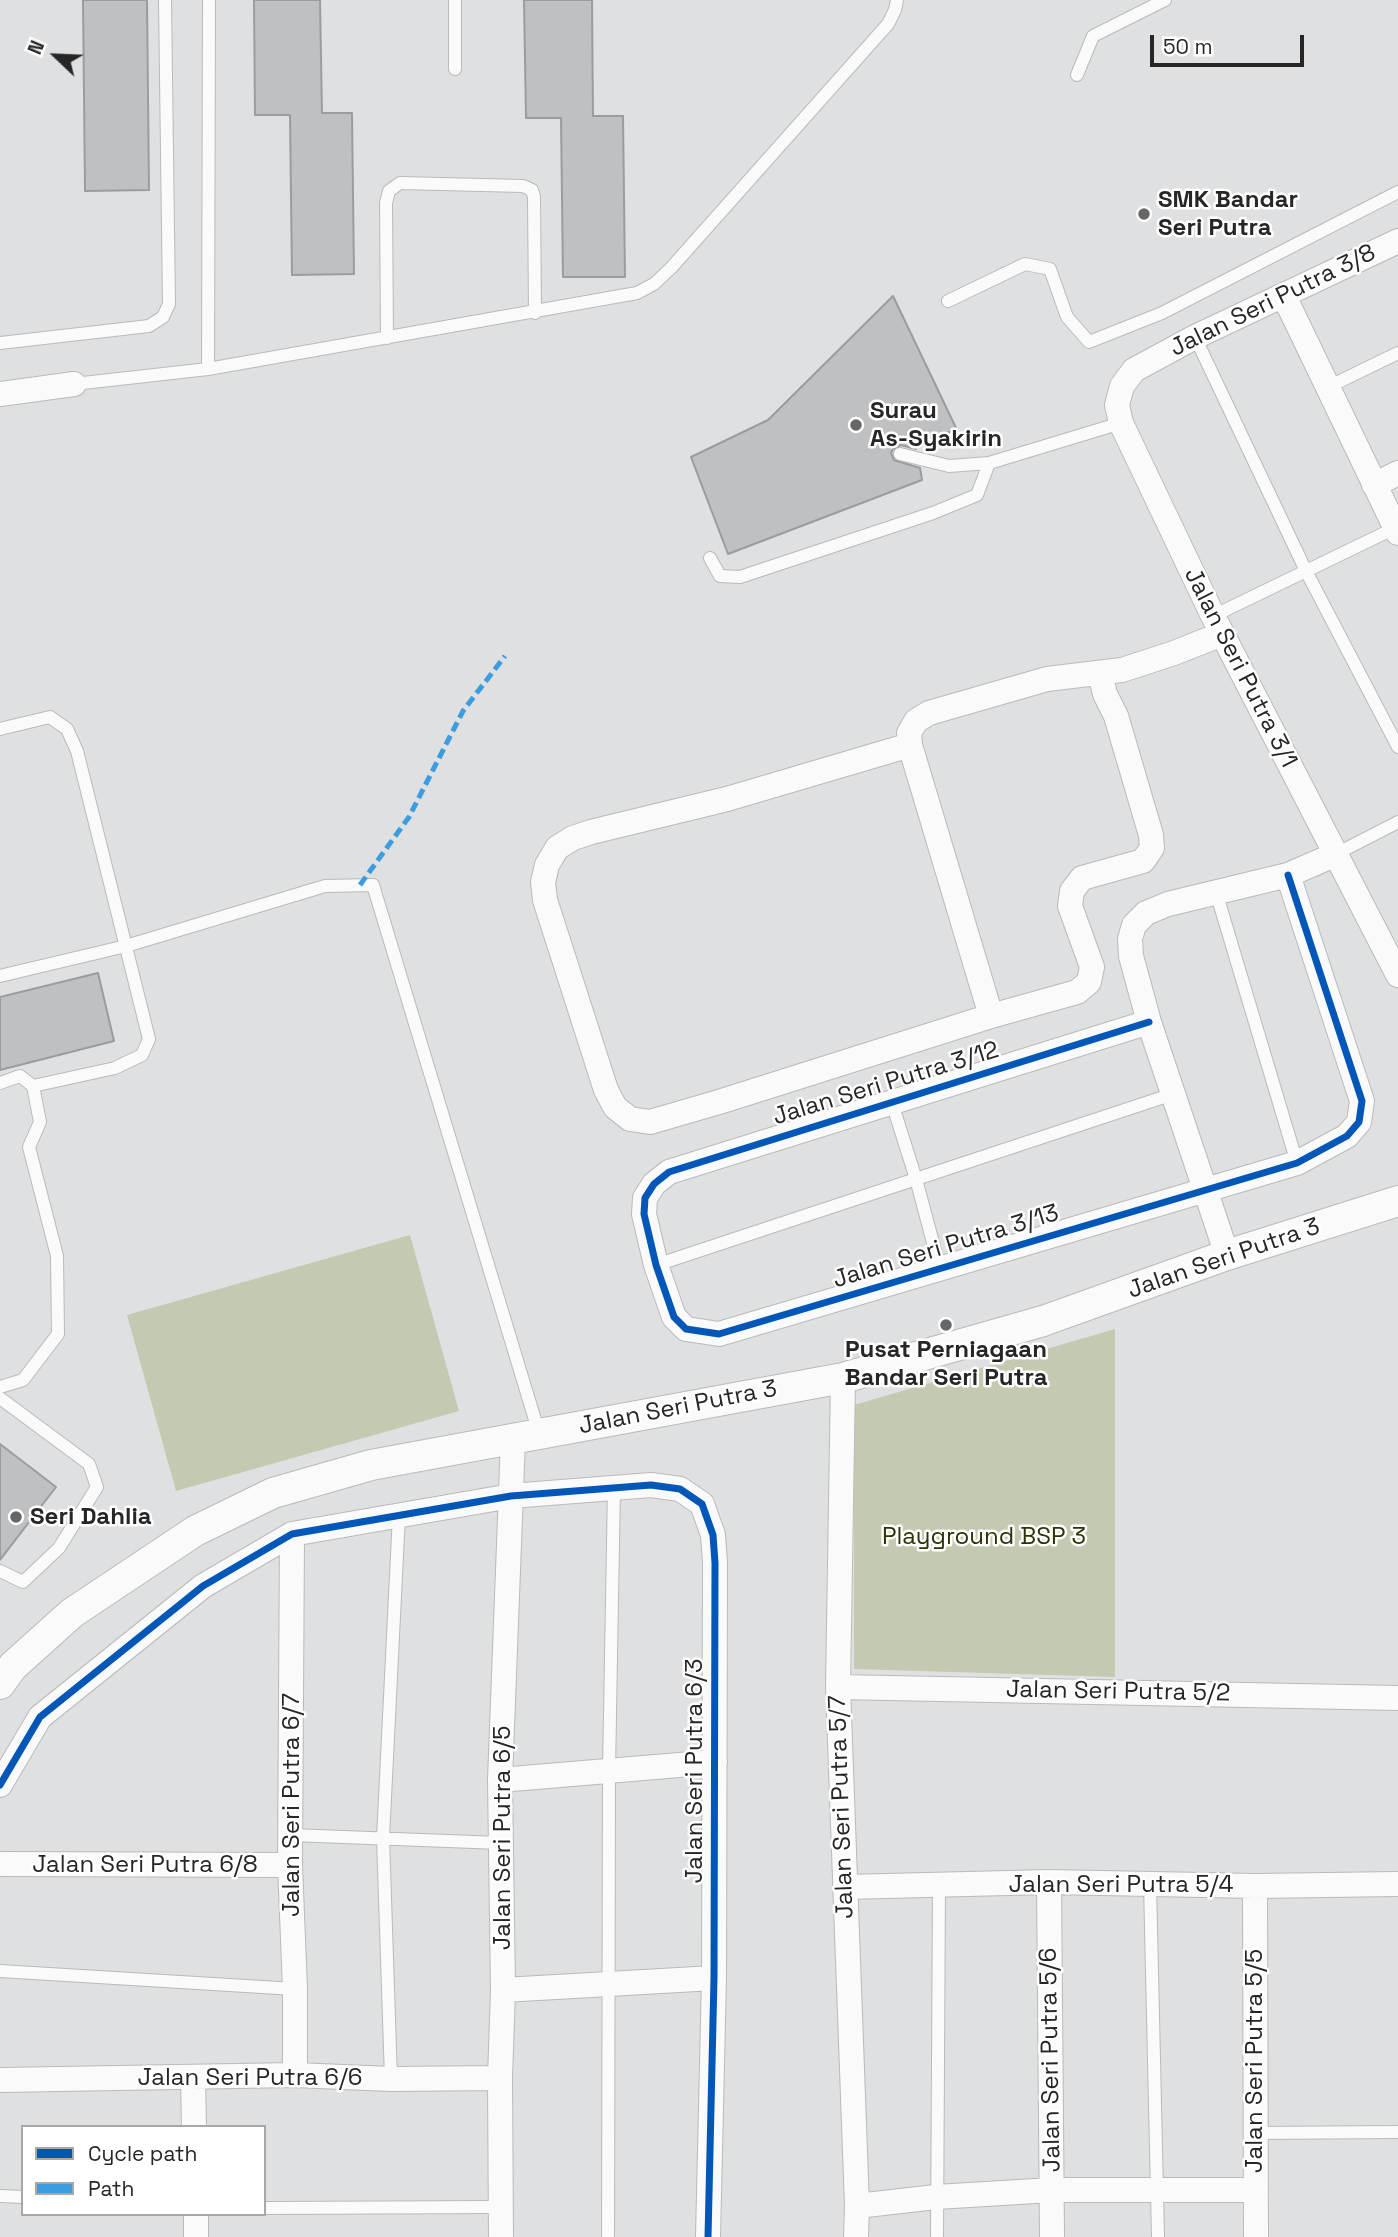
<!DOCTYPE html>
<style>
body{margin:0}
#map{position:relative;width:1398px;height:2237px;overflow:hidden;background:#dfe0e1;font-family:"Space Grotesk",sans-serif}
canvas{display:block}
.legend{position:absolute;left:21px;top:2125px;width:245px;height:91px;box-sizing:border-box;background:#fff;border:2px solid #a8a8a9;margin:0;padding:9px 12px;list-style:none;font-size:21px;color:#262627}
.legend li{display:flex;align-items:center;gap:14px;height:35px}
.legend b{width:35px;border:2px solid #a8a8a9}
.north{position:absolute;left:21px;top:21px;width:70px;height:70px;-webkit-text-stroke:5px #fff;paint-order:stroke;rotate:293deg;font-size:19px;font-weight:700;line-height:28px;text-align:center;color:#262627}
.north::after{content:'';display:block;margin:auto;width:24px;height:32px;background:#262627;clip-path:polygon(50% 0,100% 100%,50% 72%,0 100%)}
.scale{position:absolute;left:1150px;top:35px;width:154px;height:32px;box-sizing:border-box;border:4px solid #262627;border-top:0;padding-left:9px;font-size:21px;line-height:24px;white-space:nowrap;color:#262627;-webkit-text-stroke:5px #fff;paint-order:stroke}
</style>
<div id="map">
<canvas width="1398" height="2237"></canvas>
<ul class="legend">
<li><b style="height:9px;background:#0057b8"></b>Cycle path</li>
<li><b style="height:9px;background:#3c9ce0"></b>Path</li>
</ul>
<div class="north">N</div>
<div class="scale">50 m</div>
</div>
<script>
const ctx = document.querySelector('canvas').getContext('2d');
ctx.lineJoin = 'round';
function fill(path, color) { ctx.fillStyle = color; ctx.fill(path, 'evenodd'); }
const toPath = rows => new Path2D(rows.map(r => 'M' + r).join(''));
function stroke(path, color, width, dash) { ctx.strokeStyle = color; ctx.lineWidth = width; ctx.lineCap = dash ? 'butt' : 'round'; ctx.setLineDash(dash || []); ctx.stroke(path); }
function label(font, color, halo, rows, align = 'center') {
  ctx.font = font + ' "Space Grotesk",sans-serif'; ctx.lineWidth = 5; ctx.setLineDash([]); ctx.textBaseline = 'middle'; ctx.strokeStyle = halo; ctx.fillStyle = color; for (const [text, x, y, turn = 0] of rows) {
    ctx.save(); ctx.translate(x, y); ctx.rotate((+turn || 0) * Math.PI / 180); ctx.textAlign = isNaN(turn) ? turn : align; if (halo) ctx.strokeText(text, 0, 0); ctx.fillText(text, 0, 0); ctx.restore();
  }
}
const green = toPath([
 [410,1235,459,1411,176,1491,127,1315],
 [1115,1329,1115,1677,854,1669,854,1405]
]);
const building = toPath([
 [83,0,147,0,149,190,85,191,83,0],
 [254,0,320,0,322,113,352,113,354,274,292,275,290,115,255,115,254,0],
 [524,0,592,0,593,116,623,116,625,277,563,277,561,118,526,118,524,0],
 [893,296,957,430,914,442,916,449,901,445,893,449,891,453,894,460,920,468,922,480,728,554,691,457,768,420,893,296],
 [98,973,114,1041,0,1070,0,997,98,973],
 [0,1444,56,1487,0,1560,0,1444]
]);
const service = toPath([
 [455,69,455,0],
 [1077,75,1093,36,1165,0],
 [948,301,1025,264,1050,269,1067,317,1089,342,1162,313,1398,192],
 [1195,337,1306,571,1398,747],
 [387,338,386,203,389,191,400,183,523,186,532,190,534,197,535,313],
 [0,343,149,326,163,317,169,304,165,0],
 [208,369,209,0],
 [74,384,208,369,637,293,654,284,671,268,888,24,895,10,897,0],
 [1326,388,1398,353],
 [900,454,949,466,989,463,1121,423],
 [710,558,720,576,740,577,933,513,977,495,989,463],
 [1213,616,1395,528],
 [0,729,50,717,67,729,77,751,149,1039,142,1055,115,1068,33,1086],
 [1334,855,1398,822],
 [1216,892,1297,1163],
 [0,976,126,946,325,886,373,885,539,1433],
 [0,1083,20,1076,33,1086,40,1122,29,1147,57,1256,58,1334,23,1380,0,1387],
 [892,1103,916,1179,940,1269],
 [656,1265,1173,1094],
 [0,1398,89,1464,97,1487,59,1548,23,1582,0,1571],
 [291,1835,500,1843],
 [1150,1883,1158,2237],
 [0,1971,295,1989],
 [391,2079,383,1838,399,1515],
 [1255,2133,1398,2132],
 [0,2196,23,2197],
 [264,2208,501,2207],
 [608,2237,609,1771,614,1487],
 [937,2237,939,1886]
]);
const minor = toPath([
 [1398,241,1195,337,1134,370,1122,386,1117,405,1121,423,1213,616,1398,975],
 [1284,296,1398,533],
 [0,394,74,384],
 [1374,485,1398,473],
 [910,745,727,799,591,832,573,838,557,848,547,865,543,882,545,900,606,1090,615,1107,630,1119,650,1122,719,1102,991,1016,1077,992,1089,982,1092,967,1070,906,1072,891,1082,878,1143,861,1152,848,1151,835,1116,716,1105,694,1100,673],
 [991,1016,910,745,909,733,916,721,929,713,1047,679,1122,670,1174,653,1222,634],
 [1149,1022,669,1172,654,1184,645,1198,644,1214,656,1265,674,1317,686,1329,719,1334,1297,1163,1347,1136,1359,1122,1362,1101,1288,875],
 [1227,1255,1149,1022,1131,956,1130,939,1134,925,1146,913,1168,904,1288,875,1334,855],
 [843,1378,838,1687,857,2206,856,2237],
 [292,1534,290,1865,295,1989,295,2075],
 [838,1687,1398,1698],
 [500,1780,715,1762],
 [0,1785,40,1717,203,1586,292,1534,511,1496,651,1485,680,1489,702,1504,713,1535,715,1563,714,1978,708,2237],
 [0,1864,290,1865],
 [1049,1882,1052,2237],
 [1255,1886,1256,2237],
 [845,1887,1049,1882,1255,1886,1398,1884],
 [503,1990,714,1978],
 [193,2078,194,2127],
 [0,2080,295,2075,391,2079,500,2078],
 [857,2206,936,2197,1052,2190,1256,2190],
 [196,2237,196,2214],
 [501,2237,500,2078,503,1990,500,1780,513,1439]
]);
const tertiary = toPath([
 [0,1684,13,1666,72,1613,195,1531,273,1493,371,1465,843,1378,1043,1321,1227,1255,1398,1201]
]);
const quiet = toPath([
 [360,885,409,817,463,711,505,656]
]);
const cycleway = toPath([
 [1149,1022,669,1172,654,1184,645,1198,644,1214,656,1265,674,1317,686,1329,719,1334,1297,1163,1347,1136,1359,1122,1362,1101,1288,875],
 [0,1785,40,1717,203,1586,292,1534,511,1496,651,1485,680,1489,702,1504,713,1535,715,1563,714,1978,708,2237]
]);
const markers = [
 [1144,214,7,"#676768"],
 [856,425,7,"#676768"],
 [946,1325,7,"#676768"],
 [16,1517,7,"#676768"]
];
const poiNames = [
 ["SMK Bandar",1158,200],
 ["Seri Putra",1158,228],
 ["Surau",870,411],
 ["As-Syakirin",870,439],
 ["Pusat Perniagaan",946,1350,"center"],
 ["Bandar Seri Putra",946,1378,"center"],
 ["Seri Dahlia",30,1517]
];
const streetNames = [
 ["Jalan Seri Putra 3/8",1273,301,-26],
 ["Jalan Seri Putra 3/1",1240,668,63],
 ["Jalan Seri Putra 3/12",886,1084,-17],
 ["Jalan Seri Putra 3/13",946,1247,-17],
 ["Jalan Seri Putra 3",1224,1259,-19],
 ["Jalan Seri Putra 3",678,1408,-11],
 ["Jalan Seri Putra 5/2",1118,1692,1],
 ["Jalan Seri Putra 6/3",695,1771,-90],
 ["Jalan Seri Putra 6/7",292,1805,-90],
 ["Jalan Seri Putra 5/7",842,1807,-92],
 ["Jalan Seri Putra 6/5",503,1838,-90],
 ["Jalan Seri Putra 6/8",145,1865],
 ["Jalan Seri Putra 5/4",1121,1885],
 ["Jalan Seri Putra 5/6",1051,2060,-91],
 ["Jalan Seri Putra 5/5",1255,2061,-90],
 ["Jalan Seri Putra 6/6",250,2078]
];
const parkNames = [
 ["Playground BSP 3",984,1537]
];
fill(green, '#c4cab1');
fill(building, '#bfc0c1');
stroke(building, '#9b9c9d', 2);
stroke(service, '#b9baba', 14);
stroke(minor, '#b9baba', 26);
stroke(tertiary, '#b9baba', 32);
stroke(service, '#fafafa', 12);
stroke(minor, '#fafafa', 24);
stroke(tertiary, '#fafafa', 30);
stroke(quiet, '#3c9ce0', 5, [10, 5]);
stroke(cycleway, '#0057b8', 7);
for (const [x, y, r, color] of markers) { const dot = new Path2D(); dot.arc(x, y, r, 0, 2 * Math.PI); ctx.fillStyle = color; ctx.fill(dot); stroke(dot, '#fff', 2.5); }
label('bold 24px', '#262627', '#fff', poiNames, 'left');
label('24px', '#262627', '#fff', streetNames);
label('24px', '#2c3404', '#fff', parkNames);
</script>
